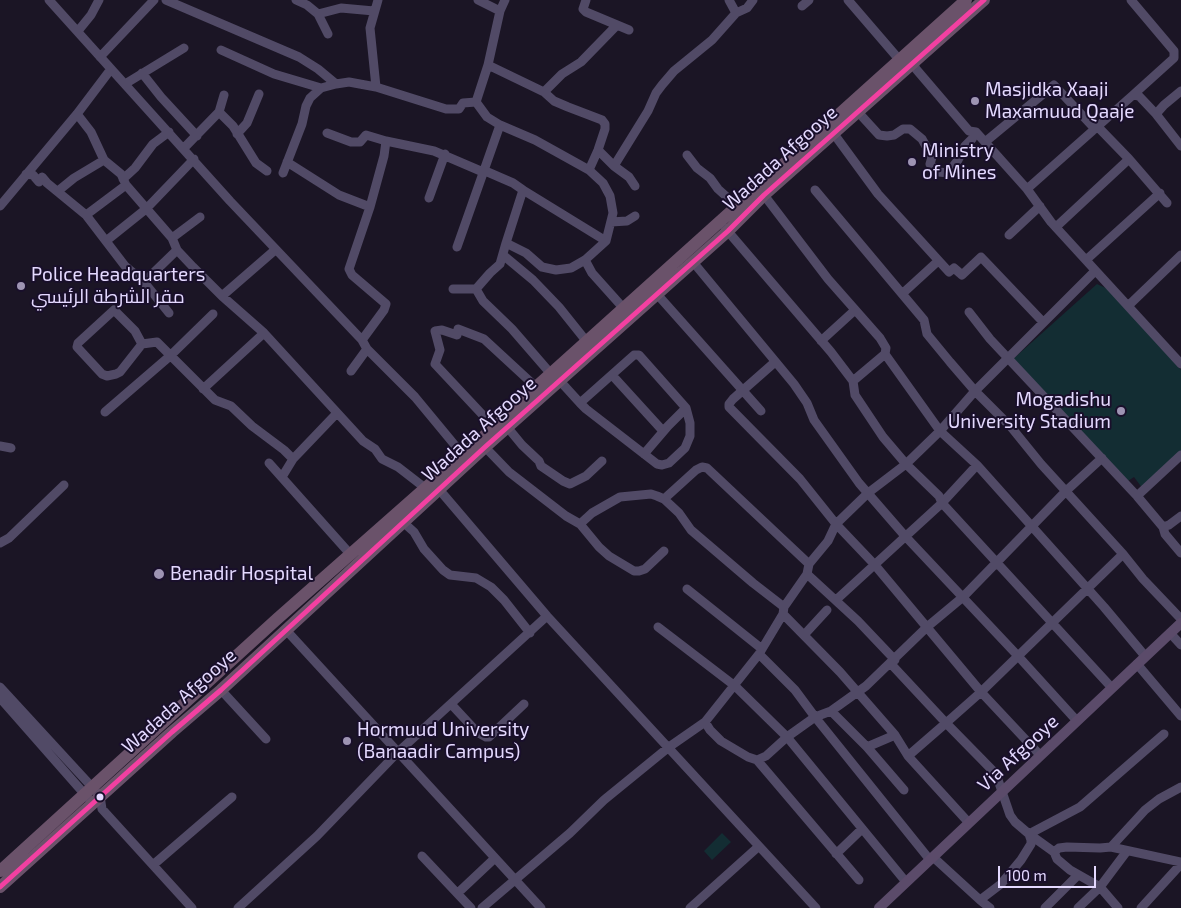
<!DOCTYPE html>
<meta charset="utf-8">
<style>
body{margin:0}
#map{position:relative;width:1181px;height:908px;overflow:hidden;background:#1b1525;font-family:"Exo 2",sans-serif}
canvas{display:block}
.scale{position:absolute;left:998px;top:866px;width:98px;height:22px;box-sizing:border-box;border:2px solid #e4d9ff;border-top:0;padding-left:6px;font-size:15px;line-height:18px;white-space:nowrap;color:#e4d9ff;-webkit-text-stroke:4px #190f2b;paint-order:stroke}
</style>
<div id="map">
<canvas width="1181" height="908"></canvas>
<div class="scale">100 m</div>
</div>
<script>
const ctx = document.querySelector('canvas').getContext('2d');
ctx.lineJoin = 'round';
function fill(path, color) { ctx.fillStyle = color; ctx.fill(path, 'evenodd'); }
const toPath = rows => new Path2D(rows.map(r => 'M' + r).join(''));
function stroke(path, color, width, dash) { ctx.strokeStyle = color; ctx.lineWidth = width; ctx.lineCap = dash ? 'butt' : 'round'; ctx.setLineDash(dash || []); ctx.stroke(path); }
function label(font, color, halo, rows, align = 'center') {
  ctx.font = font + ' "Exo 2",Cairo,sans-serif'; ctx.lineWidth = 4; ctx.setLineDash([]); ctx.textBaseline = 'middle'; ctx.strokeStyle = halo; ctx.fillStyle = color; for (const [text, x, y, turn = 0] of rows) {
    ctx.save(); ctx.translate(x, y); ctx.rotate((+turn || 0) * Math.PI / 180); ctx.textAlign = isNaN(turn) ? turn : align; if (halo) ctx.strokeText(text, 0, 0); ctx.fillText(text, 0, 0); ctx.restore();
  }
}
const green = toPath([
 [1097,284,1110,290,1181,370,1181,453,1143,489,1134,477,1128,481,1012,360],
 [722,833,731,842,712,860,704,851]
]);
const minor = toPath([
 [49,0,230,201,362,340,367,349,415,397,463,455],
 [166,0,299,57,318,69,336,84],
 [296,0,307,5,318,14,328,34],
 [478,0,500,11],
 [586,0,583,9,586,12,629,30],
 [729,0,736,13],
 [848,0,903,64],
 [1131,0,1174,51,1174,58,1133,95],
 [802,6,809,0],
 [318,14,341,8,374,11],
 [78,31,91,15,99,0],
 [221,50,274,74,321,88],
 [100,57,154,0],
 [910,60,913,62,916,69,969,131,976,132,1027,189,1051,222,1181,364],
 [488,65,544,92,554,101,568,107,602,120,605,124,605,129,598,150,589,170],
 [142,73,161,97,197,136],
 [125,84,184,48],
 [376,87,370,28,378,0],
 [544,92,562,74,581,62,617,25],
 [476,102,488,65,500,11,505,0],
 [219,112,233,126,256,163,267,171],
 [858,112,879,135,887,136,894,135,903,129,910,129,922,139,932,157,930,164,939,172,948,173,958,160,965,146,972,139,976,132],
 [77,114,91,132,104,160,121,174,126,185,172,238,177,250,193,267,222,296,264,333,363,441,375,449,382,459,398,467,429,491],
 [1156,114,1164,105,1181,91],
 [1098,127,1129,159,1167,203],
 [327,133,351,142,360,142,366,135,386,141],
 [237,134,247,123,259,94],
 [834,134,878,194,949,272,954,268,962,275,981,257,1043,322],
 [985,142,1054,85,1095,129],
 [184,148,219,112,224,95],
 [598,150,614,166,629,177,635,186],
 [687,155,697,168,710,178,718,189,738,207],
 [287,162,339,195,370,207],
 [614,166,648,111,656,93,662,85,674,71,712,40,736,13,747,8,753,0],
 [483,170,513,183,523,190,506,243],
 [283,173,302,124,306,106,310,98,321,88,336,84,349,82,376,87,446,109,459,109,463,103,476,102],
 [26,174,33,175,39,182,42,177,47,183,86,215,125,266,144,282,169,313],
 [123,179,135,168,153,144,169,132],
 [1027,189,1133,95,1139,96,1156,114,1181,146],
 [523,190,606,241],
 [815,190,924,320,927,334,950,362,975,391,1011,427,1041,464,1123,554,1143,579,1181,619],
 [58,191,74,178,104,160],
 [761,193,764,195,828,279,880,338,886,348,885,354,853,381,855,395,883,437,906,464,939,496,942,503,1112,688],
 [429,198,445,154],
 [0,206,77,114,111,69],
 [86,215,126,185],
 [611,222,627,221,635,216],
 [1056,227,1129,159],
 [725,228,831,352,853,381],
 [1009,235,1040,206],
 [172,238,200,217],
 [106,241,146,209,194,159],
 [457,247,500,125],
 [503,255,533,280,559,307,587,342],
 [585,260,592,273,626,311],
 [1086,260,1160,193],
 [693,262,794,384,807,403,814,420,859,483,905,536,1018,656,1077,721],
 [144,282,177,250],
 [453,289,476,289,490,273,500,264,506,243,526,253,542,267,556,270,571,268,585,260,606,241,613,213,610,196,603,183,589,170,535,140,500,125,487,117,476,102],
 [476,289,483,301,512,329,551,374,560,381,580,403,586,409,657,464,662,465,669,463,685,448,690,436,690,423,686,408,639,355,634,355,580,403],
 [656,293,761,411],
 [902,294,937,262],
 [222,296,275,250],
 [1129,305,1181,255],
 [969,312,990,339,1137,496,1163,527,1169,525,1181,516],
 [362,340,384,310,386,304,352,275,349,269,370,207,384,156,386,141,434,151,483,172],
 [821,341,855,310],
 [142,344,135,331,114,310,78,343,77,347,102,374,107,376,116,374,120,372,142,344,157,342,215,400,231,406,252,426,284,450,293,459],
 [885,354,940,431,977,465,1104,607,1145,656],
 [775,362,733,399,729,404,729,407,800,479,836,524,874,564,981,692,1040,755],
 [351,371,367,349],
 [612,375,663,431],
 [203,389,264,333],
 [105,412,170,356,213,314],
 [494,427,435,364,440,350,435,331,442,330,457,335,458,329,484,339,536,387],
 [508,428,522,445,539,461,541,466,563,481,570,484,586,476,602,461],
 [482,444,509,472,566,516,580,524,599,547,609,556,634,571,639,571,645,569,664,551],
 [0,446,11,448],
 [644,454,668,426,686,408],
 [269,463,351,555],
 [282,477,293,459,337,413],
 [437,487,547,616,816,908],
 [1137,496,1181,455],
 [664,499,696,470,702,467,707,468,809,564],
 [404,523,414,532,424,549,443,570,450,575,476,578,491,587,504,600,530,633],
 [580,524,592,513,620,497,651,494,657,496,664,499,679,513,691,530,753,583,784,607],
 [1163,527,1165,534,1181,553],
 [0,543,9,538,64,485],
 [807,574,858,621,895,660],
 [687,589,762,649],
 [836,600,942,503,977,465],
 [783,614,840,672,895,735,908,756,969,823],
 [658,627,735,686,787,737,906,882],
 [286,630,541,908],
 [1170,633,1181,645],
 [804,635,827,610],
 [759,654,795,690,815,717,930,860],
 [891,664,946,723,981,692,1123,554],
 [1137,664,1181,716],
 [0,687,92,787,100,796,102,809,192,908],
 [221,690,266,739],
 [0,698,88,798],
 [451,704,477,732,486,737,489,737,524,704],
 [831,711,866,686,927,627,963,597,1066,491,1102,458],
 [705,722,710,730,721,741,748,757,757,760,766,756,787,737,815,717,831,711,867,747,895,735],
 [867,747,904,790],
 [908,756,946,723,996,774,1010,815,1015,822,1029,834,1080,807,1164,734],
 [757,760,859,880],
 [1029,834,1054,852,1059,848,1067,847,1100,848,1111,847,1181,862],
 [1111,847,1145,810,1159,799,1181,787],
 [1054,852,1057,859,1070,870,1100,887,1118,908],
 [836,854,862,829],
 [422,856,471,908],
 [933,857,980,900],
 [153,865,232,797],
 [461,890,495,858],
 [238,908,317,836,398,752,547,616],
 [482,908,570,833,604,800,669,747,705,722,759,654,783,614,784,607,807,574,809,564,828,541,836,524,868,493,906,464,940,431,975,391,1095,271],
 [690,908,758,847],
 [990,908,980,900,1001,884,1021,860,1031,844,1031,840,1029,834],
 [1045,908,1078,875],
 [1078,908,1100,887,1127,851],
 [1141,908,1181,864]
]);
const major = toPath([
 [879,908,1181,623]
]);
const highway = toPath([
 [0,871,277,619,507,416,536,387,966,0],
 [0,887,172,732,221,690,485,447,728,231,764,195,984,0]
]);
const bus1 = toPath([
 [0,887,172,732,221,690,485,447,728,231,764,195,984,0]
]);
const markers = [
 [975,101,5,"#9e94b3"],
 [912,162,5,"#9e94b3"],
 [21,286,5,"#9e94b3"],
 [1121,411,5,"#9e94b3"],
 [159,574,6,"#9e94b3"],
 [347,741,5,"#9e94b3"],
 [100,797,4.5,"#e4d9ff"]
];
const poiNames = [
 ["Masjidka Xaaji",985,90],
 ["Maxamuud Qaaje",985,112],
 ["Ministry",922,151],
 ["of Mines",922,173],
 ["Police Headquarters",31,275],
 ["مقر الشرطة الرئيسي",31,297],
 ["Mogadishu",1111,400,"right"],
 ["University Stadium",1111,422,"right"],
 ["Benadir Hospital",170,574],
 ["Hormuud University",357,730],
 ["(Banaadir Campus)",357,752]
];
const streetNames = [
 ["Wadada Afgooye",780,158,-42],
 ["Wadada Afgooye",479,429,-42],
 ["Wadada Afgooye",179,701,-42],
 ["Via Afgooye",1018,753,-43]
];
fill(green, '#132d33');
stroke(minor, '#514a66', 9);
stroke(major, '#5b4b6a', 10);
stroke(highway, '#6a526a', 12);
stroke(bus1, '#f240a1', 5);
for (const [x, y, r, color] of markers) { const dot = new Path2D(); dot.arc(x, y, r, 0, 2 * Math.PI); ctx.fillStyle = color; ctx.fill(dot); stroke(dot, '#190f2b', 2); }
label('19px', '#e4d9ff', '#190f2b', poiNames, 'left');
label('19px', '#e4d9ff', '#190f2b', streetNames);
</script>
